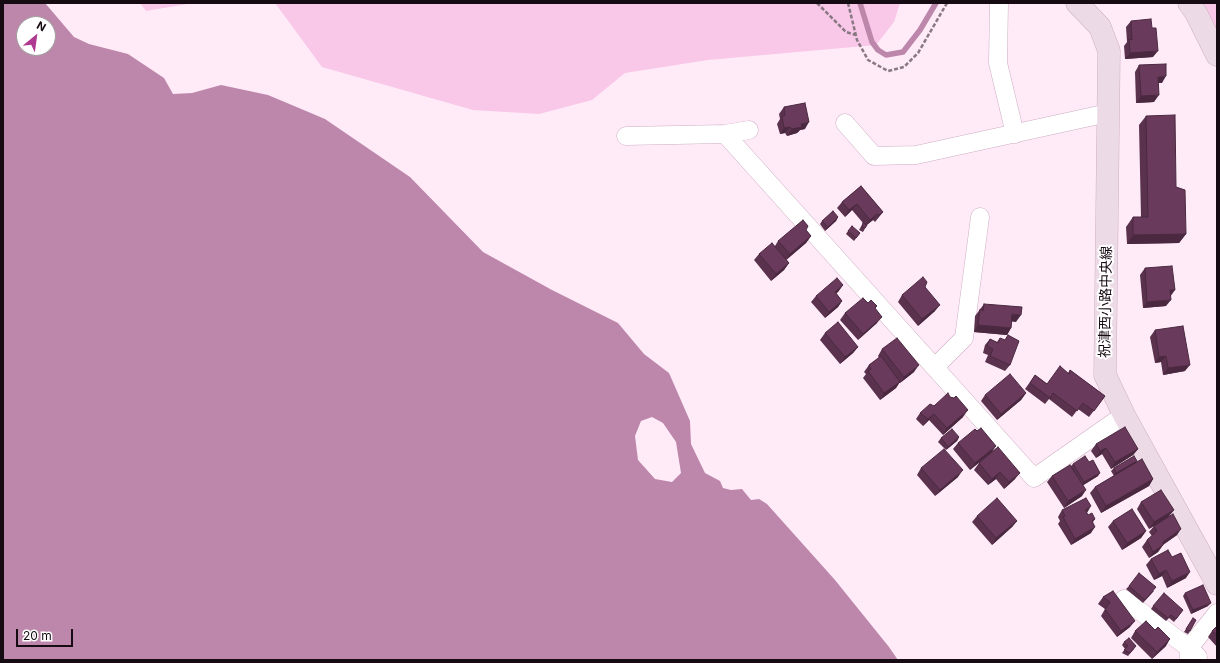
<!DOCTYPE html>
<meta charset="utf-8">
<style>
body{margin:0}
#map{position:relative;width:1220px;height:663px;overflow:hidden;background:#ffebf8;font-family:Inter,sans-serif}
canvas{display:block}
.frame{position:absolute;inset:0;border:4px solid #160b12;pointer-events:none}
.north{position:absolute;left:16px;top:16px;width:40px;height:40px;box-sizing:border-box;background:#fff;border:1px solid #a29da0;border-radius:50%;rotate:29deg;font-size:11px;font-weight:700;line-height:16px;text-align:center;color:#160b12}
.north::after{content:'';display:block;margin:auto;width:14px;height:18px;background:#ae3991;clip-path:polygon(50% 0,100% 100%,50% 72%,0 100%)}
.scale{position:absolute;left:16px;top:629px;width:57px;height:18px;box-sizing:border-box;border:2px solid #160b12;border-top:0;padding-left:5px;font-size:12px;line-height:14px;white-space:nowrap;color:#160b12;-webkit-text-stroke:3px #fff;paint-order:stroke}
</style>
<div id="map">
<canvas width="1220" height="663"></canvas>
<div class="frame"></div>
<div class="north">N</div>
<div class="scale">20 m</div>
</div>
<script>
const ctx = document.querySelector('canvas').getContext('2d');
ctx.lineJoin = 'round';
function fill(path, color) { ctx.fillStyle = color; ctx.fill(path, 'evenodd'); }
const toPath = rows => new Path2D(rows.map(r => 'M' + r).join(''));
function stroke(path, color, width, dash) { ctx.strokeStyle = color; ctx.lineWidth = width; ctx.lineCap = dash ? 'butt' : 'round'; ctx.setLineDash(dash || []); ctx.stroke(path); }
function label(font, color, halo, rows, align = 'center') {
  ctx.font = font + ' Inter,"Noto Sans JP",sans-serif'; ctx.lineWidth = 4; ctx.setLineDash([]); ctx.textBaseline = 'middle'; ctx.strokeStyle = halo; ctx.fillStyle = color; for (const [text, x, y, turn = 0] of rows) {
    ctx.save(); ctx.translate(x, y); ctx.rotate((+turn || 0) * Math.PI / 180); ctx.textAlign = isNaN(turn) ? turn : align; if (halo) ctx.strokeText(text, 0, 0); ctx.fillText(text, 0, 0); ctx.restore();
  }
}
const green = toPath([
 [140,3,193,3,146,11],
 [275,3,900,3,894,22,876,45,708,60,625,73,592,100,539,114,473,110,322,67],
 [1202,3,1217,3,1217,68]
]);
const water = toPath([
 [3,3,45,3,74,37,89,44,128,54,164,78,173,94,192,93,221,85,268,95,325,119,410,177,483,252,552,290,618,323,644,354,669,373,690,421,691,444,705,473,720,481,723,488,731,490,742,489,751,500,759,499,767,504,835,580,889,647,898,660,3,660],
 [24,24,48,24,48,48,24,48],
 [652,417,663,423,676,442,681,473,672,482,655,479,638,460,635,436,641,421]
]);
const stream = toPath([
 [860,3,872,42,878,50,886,55,903,52,920,30,936,3]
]);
const path = toPath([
 [817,3,846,32,856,35],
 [848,3,857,40,868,60,888,71,904,67,918,53,947,3]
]);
const street = toPath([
 [999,3,998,63,1015,134],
 [845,123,874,156,916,155,1108,113],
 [725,134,749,130],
 [626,136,725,134,1034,478,1124,415],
 [935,367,964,338,980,217],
 [1124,599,1189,648,1189,660],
 [1198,657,1189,648,1217,613]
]);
const secondary = toPath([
 [1077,3,1100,27,1109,51,1105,375,1124,415,1217,584],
 [1189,3,1196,13,1217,55]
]);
const wall = toPath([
 [1131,21,1152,28,1153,57,1125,59,1124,46,1127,42,1126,27],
 [1139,65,1162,83,1158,83,1154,102,1136,103,1135,72],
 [784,107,805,129,800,130,797,133,787,136,785,133,780,134,777,124,780,119,779,114],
 [1146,116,1176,187,1186,234,1179,243,1127,244,1126,227,1133,217,1141,217,1139,125],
 [861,186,883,212,878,218,875,222,873,220,867,225,863,232,859,230,863,223,852,210,845,217,837,208,842,202],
 [838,217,836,221,825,231,820,224,822,221],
 [806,230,811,236,806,243,786,260,789,263,784,270,771,281,754,260,759,254,775,246,778,241],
 [848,231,860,233,854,241,846,234],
 [1145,268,1166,306,1143,308,1140,275],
 [843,285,838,292,836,293,842,301,838,307,825,318,811,302,816,296],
 [925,287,935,311,918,326,898,302,902,295],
 [868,303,875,309,877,323,858,340,840,320,845,313],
 [984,304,1016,322,1012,321,1011,328,1007,335,974,332,975,316],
 [1155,330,1185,371,1163,375,1161,362,1155,363,1150,337],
 [825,333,858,347,853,353,840,364,820,340],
 [1000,338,1010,365,1005,371,985,362,988,355,983,353,985,345,990,339,997,342],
 [882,349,914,372,900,383,899,383,896,388,880,400,863,378,866,374,864,372,869,365,879,358,878,356],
 [1070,370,1105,396,1089,417,1078,409,1072,417,1049,399,1045,404,1025,389,1035,375,1047,384,1068,373],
 [1026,393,1021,400,997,420,981,401,985,395],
 [950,397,963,417,943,435,929,420,923,426,916,419,920,413],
 [977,431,992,452,970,470,953,449,958,443],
 [959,437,957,441,946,450,938,442,941,438],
 [1096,444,1138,449,1133,455,1111,469,1102,454,1096,458,1091,451],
 [998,447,1015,479,1004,489,996,479,988,485,974,470,979,463],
 [1137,461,1136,463,1153,479,1149,486,1101,513,1090,493,1095,487,1114,476,1111,471,1114,468],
 [1089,462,1098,476,1083,485,1082,496,1064,508,1047,482,1052,476,1071,466,1073,464],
 [921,468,958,477,935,496,917,475],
 [1141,502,1174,510,1169,516,1177,535,1163,545,1158,552,1149,558,1142,547,1147,540,1152,536,1149,532,1154,526,1149,529,1137,509],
 [1062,510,1087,513,1088,515,1095,519,1093,522,1091,533,1071,545,1058,524,1060,521,1058,517],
 [977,516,1017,521,1012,527,992,545,972,522],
 [1113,521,1146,531,1141,538,1122,550,1108,527],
 [1172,557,1186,578,1167,588,1162,576,1154,580,1146,565,1151,559],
 [1129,586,1154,591,1143,603,1126,589],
 [1113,591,1130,627,1117,637,1101,616,1105,609,1098,604,1103,597],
 [1185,593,1208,606,1191,614,1183,596],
 [1153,606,1183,610,1174,622,1169,618,1166,621,1151,609],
 [1193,618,1190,631,1188,634,1184,632],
 [1217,626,1217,647,1208,637,1212,631],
 [1135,631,1166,646,1152,659,1131,638],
 [1124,642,1134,649,1128,656,1122,653,1125,649,1122,645]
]);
const shadedWall = toPath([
 [1158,51,1153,57,1125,59,1130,53],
 [1166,76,1162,83,1153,83,1158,77],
 [1159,95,1154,102,1136,103,1141,96],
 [809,122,805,129,800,130,797,133,787,136,792,129,801,124],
 [790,127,785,133,780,134,784,128],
 [857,204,852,210,845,217,849,210],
 [883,212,878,218,875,222,879,215],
 [877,214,873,220,865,226,870,220],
 [838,217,836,221,825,231,828,227],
 [1186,234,1179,243,1127,244,1133,235],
 [811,236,806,243,785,261,790,254],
 [789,263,784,270,771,281,776,274],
 [843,285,838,292,830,298,835,292],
 [1170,290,1175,290,1170,297],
 [1171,300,1166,306,1143,308,1147,302],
 [842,301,838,307,825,318,829,312],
 [940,305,935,311,918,326,922,319],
 [1012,314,1021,315,1016,322,1008,321],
 [882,317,877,323,858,340,863,334],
 [978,325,1011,328,1007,335,974,332],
 [858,347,853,353,840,364,845,357],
 [1166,356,1161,362,1155,363,1159,357],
 [919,365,914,372,900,383,904,377],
 [1190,365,1185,371,1163,375,1168,368],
 [900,382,896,388,880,400,884,393],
 [1026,393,1021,400,997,420,1001,414],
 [968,410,963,417,943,435,947,428],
 [934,414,929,420,923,426,928,419],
 [959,437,957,441,946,450,948,447],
 [996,446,992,452,970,470,975,463],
 [1106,448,1102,454,1096,458,1100,451],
 [1138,449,1133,455,1111,469,1115,462],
 [1137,461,1134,465,1114,476,1116,473],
 [963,470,958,477,935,496,940,490],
 [1000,472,996,479,988,485,992,479],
 [1020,473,1015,479,1004,489,1009,482],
 [1100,473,1098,476,1082,486,1084,482],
 [1153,479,1149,486,1101,513,1106,506],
 [1086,490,1082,496,1064,508,1068,501],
 [1091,506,1087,513,1085,510],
 [1174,510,1169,516,1149,529,1154,522],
 [1017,521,1012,527,992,545,996,538],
 [1095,527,1091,533,1071,545,1075,539],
 [1181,529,1177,535,1158,548,1163,542],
 [1146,531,1141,538,1122,550,1127,543],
 [1163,545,1158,552,1149,558,1153,552],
 [1166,570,1162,576,1154,580,1159,574],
 [1190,572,1186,578,1167,588,1172,581],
 [1211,603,1208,606,1191,614,1193,610],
 [1135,621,1130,627,1117,637,1121,631],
 [1170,639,1166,646,1152,659,1157,652]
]);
const building = toPath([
 [1151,19,1152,28,1156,28,1158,51,1130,53,1129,39,1132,40,1131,21,1151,19],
 [1166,64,1166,76,1158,77,1159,95,1141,96,1139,65,1166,64],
 [805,103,809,122,801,124,802,127,792,129,790,127,784,128,782,117,785,115,784,107,805,103],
 [1175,115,1176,187,1185,190,1186,234,1133,235,1133,217,1148,217,1146,116,1175,115],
 [861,186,883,212,879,215,877,214,870,220,857,204,849,210,842,202,861,186],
 [833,211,838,217,828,227,822,221,833,211],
 [803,220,808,226,806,230,811,236,790,254,778,241,803,220],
 [863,223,867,225,865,228,862,227,863,223],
 [852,226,860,233,856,238,848,231,852,226],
 [772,243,789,263,776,274,759,254,772,243],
 [1172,266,1175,290,1170,290,1171,300,1147,302,1145,268,1172,266],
 [923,277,927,282,925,287,940,305,922,319,902,295,923,277],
 [837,278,843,285,835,292,842,301,829,312,816,296,837,278],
 [863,298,868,303,871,300,877,306,875,308,882,317,863,334,845,313,863,298],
 [984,304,1022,307,1021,315,1012,314,1011,328,978,325,980,309,983,311,984,304],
 [838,322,858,347,845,357,825,333,838,322],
 [1183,326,1190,365,1168,368,1166,356,1159,357,1155,330,1183,326],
 [1008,335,1019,341,1010,365,990,356,993,349,987,346,990,339,998,343,1000,338,1005,340,1008,335],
 [897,338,919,365,904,377,882,349,897,338],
 [881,356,900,382,884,393,868,371,871,369,869,365,881,356],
 [1060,366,1069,374,1070,370,1105,396,1094,411,1083,403,1077,411,1053,393,1050,398,1030,383,1035,375,1047,384,1060,366],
 [1010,374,1026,393,1001,414,985,395,1010,374],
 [948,393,950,397,954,398,956,396,968,410,947,428,934,414,928,419,920,413,930,404,934,406,948,393],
 [1125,427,1138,449,1115,462,1106,448,1100,451,1096,444,1125,427],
 [981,428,996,446,975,463,958,443,975,429,977,431,981,428],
 [952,429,959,437,948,447,941,438,952,429],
 [998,447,1020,473,1009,482,1000,472,992,479,979,463,998,447],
 [944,449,963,470,940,490,921,468,944,449],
 [1085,456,1089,462,1093,460,1100,473,1084,482,1073,464,1085,456],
 [1134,456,1137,461,1116,473,1114,468,1134,456],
 [1142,459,1153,479,1106,506,1095,487,1142,459],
 [1070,465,1086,490,1068,501,1052,476,1070,465],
 [1161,490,1174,510,1154,522,1141,502,1161,490],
 [997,498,1017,521,996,538,977,516,997,498],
 [1086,498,1091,506,1085,510,1088,515,1092,513,1095,519,1092,521,1095,527,1075,539,1063,517,1065,516,1062,510,1086,498],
 [1132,509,1146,531,1127,543,1113,521,1132,509],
 [1173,514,1181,529,1163,542,1163,545,1153,552,1147,540,1157,531,1154,526,1173,514],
 [1168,550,1172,557,1181,553,1190,572,1172,581,1166,570,1159,574,1151,559,1168,550],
 [1139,573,1156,587,1145,600,1129,586,1139,573],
 [1203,585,1211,603,1193,610,1185,593,1203,585],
 [1113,591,1135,621,1121,631,1105,609,1110,602,1103,597,1113,591],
 [1164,593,1183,610,1176,619,1171,615,1168,618,1153,606,1164,593],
 [1193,618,1196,620,1190,631,1186,629,1193,618],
 [1146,621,1155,630,1158,627,1170,639,1157,652,1135,631,1146,621],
 [1217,626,1217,635,1212,631,1217,626],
 [1129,638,1136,646,1130,653,1124,650,1128,646,1124,642,1129,638]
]);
const streetNames = [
 ["祝津西小路中央線",1106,302,-89]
];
fill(green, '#f9c7e8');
fill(water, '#bd87ab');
stroke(stream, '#bd87ab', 5.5);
stroke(street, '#cdaec2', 19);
stroke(secondary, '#cdaec2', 23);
stroke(path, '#887983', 2.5, [4, 2]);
stroke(street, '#fff', 18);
stroke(secondary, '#eddae7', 22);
fill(wall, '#5a324e');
fill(shadedWall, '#4a2940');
fill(building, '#693a5b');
stroke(building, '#4a2940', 1);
label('14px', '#160b12', '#fff', streetNames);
</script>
